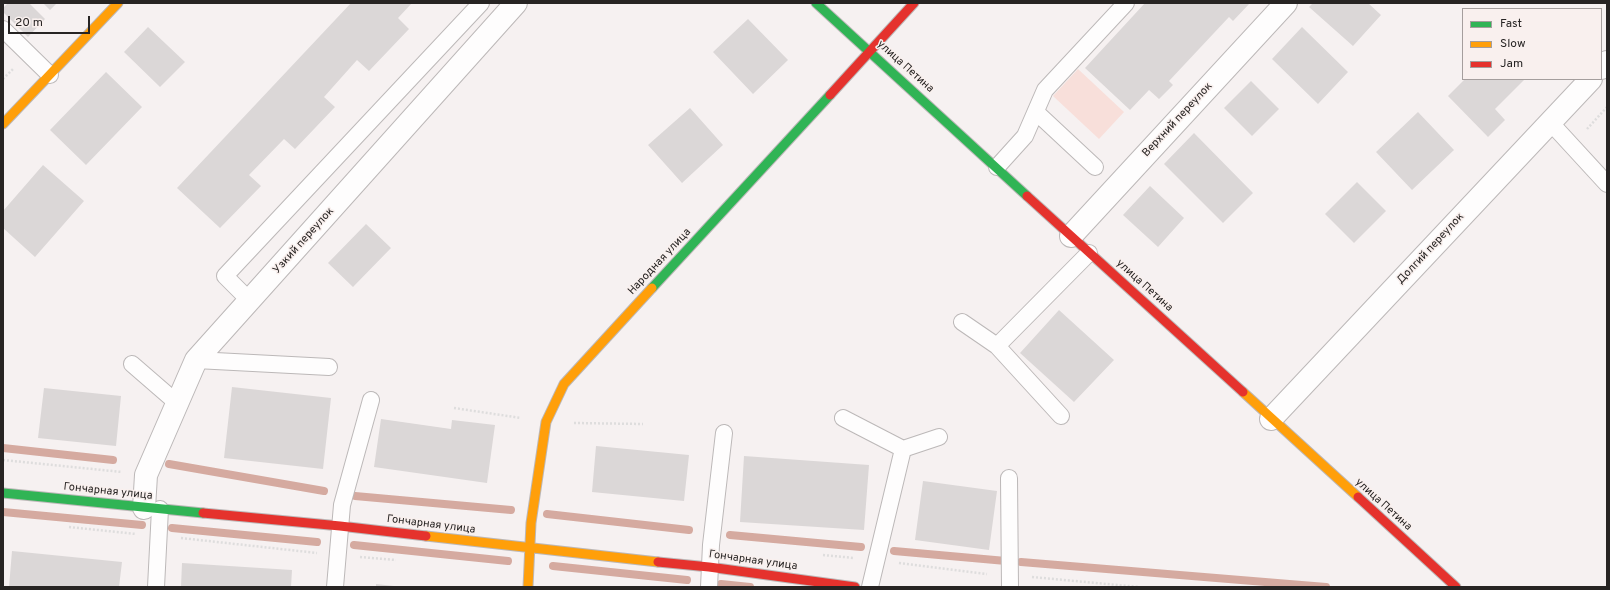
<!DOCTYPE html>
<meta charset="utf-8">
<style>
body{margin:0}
#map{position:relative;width:1610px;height:590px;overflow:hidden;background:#f6f1f1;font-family:Overpass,sans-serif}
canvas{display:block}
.frame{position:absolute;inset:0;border:4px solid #272423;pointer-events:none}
.legend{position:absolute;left:1462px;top:8px;width:140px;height:72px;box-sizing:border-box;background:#f9f0ee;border:1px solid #a59e9d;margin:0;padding:5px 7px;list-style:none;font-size:12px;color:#272423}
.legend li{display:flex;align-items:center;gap:8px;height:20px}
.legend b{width:20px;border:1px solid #a59e9d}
.scale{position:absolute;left:8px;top:16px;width:82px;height:18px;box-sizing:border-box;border:2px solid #272423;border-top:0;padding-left:5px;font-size:12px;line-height:14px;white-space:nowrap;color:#272423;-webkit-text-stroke:3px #f9f0ee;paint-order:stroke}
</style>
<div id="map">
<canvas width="1610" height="590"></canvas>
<div class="frame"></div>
<ul class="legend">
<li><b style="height:5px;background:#30b455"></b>Fast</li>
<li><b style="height:5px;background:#ff9f0a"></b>Slow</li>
<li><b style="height:5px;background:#e5322d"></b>Jam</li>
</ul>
<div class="scale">20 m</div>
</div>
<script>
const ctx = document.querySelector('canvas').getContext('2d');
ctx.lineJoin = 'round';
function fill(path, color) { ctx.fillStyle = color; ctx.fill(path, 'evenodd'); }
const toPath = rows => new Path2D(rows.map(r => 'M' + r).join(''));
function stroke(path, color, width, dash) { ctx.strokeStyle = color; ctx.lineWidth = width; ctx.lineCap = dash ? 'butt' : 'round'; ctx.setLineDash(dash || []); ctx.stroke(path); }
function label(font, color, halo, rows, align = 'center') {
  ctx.font = font + ' Overpass,sans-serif'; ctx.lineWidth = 3; ctx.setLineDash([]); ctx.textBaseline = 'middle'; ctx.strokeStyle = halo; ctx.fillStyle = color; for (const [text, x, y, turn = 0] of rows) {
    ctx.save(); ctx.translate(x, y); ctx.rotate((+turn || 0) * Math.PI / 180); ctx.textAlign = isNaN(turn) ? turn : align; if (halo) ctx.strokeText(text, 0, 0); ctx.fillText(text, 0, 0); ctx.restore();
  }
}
const green = toPath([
 [1078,69,1124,112,1099,139,1053,96]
]);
const stream = toPath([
 [3,448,113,460],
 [169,464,324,491],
 [355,496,511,510],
 [3,512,142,525],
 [547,514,689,530],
 [172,528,317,542],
 [730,535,861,547],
 [354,545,508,561],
 [894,551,1006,561],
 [1021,562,1326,587],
 [553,566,687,580],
 [721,584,750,587]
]);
const building = toPath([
 [8,3,29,3,45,19,28,37,3,12,3,8],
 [43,3,57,3,50,10],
 [351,3,412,3,398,18,409,29,369,71,357,60,324,97,335,107,295,149,284,139,249,175,261,186,220,228,177,188],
 [1145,3,1250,3,1233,21,1229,17,1169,81,1173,85,1159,99,1149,90,1130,110,1085,68],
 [1313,3,1368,3,1381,15,1353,46,1309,7],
 [748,19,788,60,753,94,713,52],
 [148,27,185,62,160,87,124,52],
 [1302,27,1348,72,1318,104,1272,59],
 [106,72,142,107,86,165,50,130],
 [1465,79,1525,79,1495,109,1505,120,1488,137,1448,96],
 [1251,81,1279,109,1252,136,1224,108],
 [690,108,723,145,682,183,648,145],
 [1418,112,1454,150,1412,190,1376,152],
 [1194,133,1253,193,1223,223,1164,164],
 [43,165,84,201,35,257,3,228,3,211],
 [1357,182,1386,211,1354,243,1325,214],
 [1150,186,1184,218,1158,247,1123,215],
 [366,224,391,248,353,287,328,263],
 [1059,310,1114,360,1074,402,1020,353],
 [232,387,331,398,323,469,224,458],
 [44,388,121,396,116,446,38,438],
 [381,419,451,429,452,420,495,425,487,483,374,467],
 [596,446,689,455,684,501,592,492],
 [744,456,869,465,864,530,740,522],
 [923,481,997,491,989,550,915,540],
 [12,551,122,562,119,587,9,587],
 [182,563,292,570,291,587,181,587],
 [376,584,394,586,394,587,376,587]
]);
const path = toPath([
 [3,79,13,69],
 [1587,129,1607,107],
 [454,408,521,418],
 [574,423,643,424],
 [3,460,122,472],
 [69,527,136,534],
 [181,538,317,553],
 [823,555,854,558],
 [360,557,396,560],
 [899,563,987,574],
 [1032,577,1139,587]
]);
const lane = toPath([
 [3,29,50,75],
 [1036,112,1095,167],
 [1550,122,1607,184],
 [997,167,1025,136,1045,90,1126,3],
 [250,301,225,276,481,3],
 [962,322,997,346,1089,253],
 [997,346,1061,416],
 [196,360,329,367],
 [132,364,177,403],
 [843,418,903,449],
 [1009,478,1010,587],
 [156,587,160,509],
 [335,587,342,505,371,400],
 [709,587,711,545,724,433],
 [870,587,903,449,939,437]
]);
const street = toPath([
 [1601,68,1607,62],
 [1071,236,1286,3],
 [1271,419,1591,79],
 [144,508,146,475,196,360,516,3]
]);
const fast = toPath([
 [816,3,1027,196],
 [652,288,830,95],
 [3,493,203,513]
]);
const slow = toPath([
 [3,124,118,3],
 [1243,392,1358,497],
 [426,536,658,562],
 [528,587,531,523,546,422,564,384,652,288]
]);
const jam = toPath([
 [830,95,914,3],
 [1027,196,1243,392],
 [1358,497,1456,587],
 [203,513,340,526,426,536],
 [658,562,709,567,855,587]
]);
const streetNames = [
 ["улица Петина",905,67,42],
 ["Верхний переулок",1178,120,-47],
 ["Узкий переулок",304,241,-48],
 ["Долгий переулок",1431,249,-47],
 ["Народная улица",660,262,-47],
 ["улица Петина",1144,286,42],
 ["Гончарная улица",108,492,6],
 ["улица Петина",1383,505,42],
 ["Гончарная улица",431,525,7],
 ["Гончарная улица",753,561,8]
];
fill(green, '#f8dfda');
stroke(stream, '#d5aaa0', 8);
fill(building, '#dbd7d7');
stroke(lane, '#bcb8b8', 18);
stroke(street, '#bcb8b8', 24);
stroke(fast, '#bcb8b8', 11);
stroke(slow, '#bcb8b8', 11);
stroke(jam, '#bcb8b8', 11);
stroke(path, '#dedddd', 2.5, [2, 2]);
stroke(lane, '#fefdfd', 16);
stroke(street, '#fefdfd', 22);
stroke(fast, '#30b455', 9);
stroke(slow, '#ff9f0a', 9);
stroke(jam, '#e5322d', 9);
label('11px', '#272423', '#f9f0ee', streetNames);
</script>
